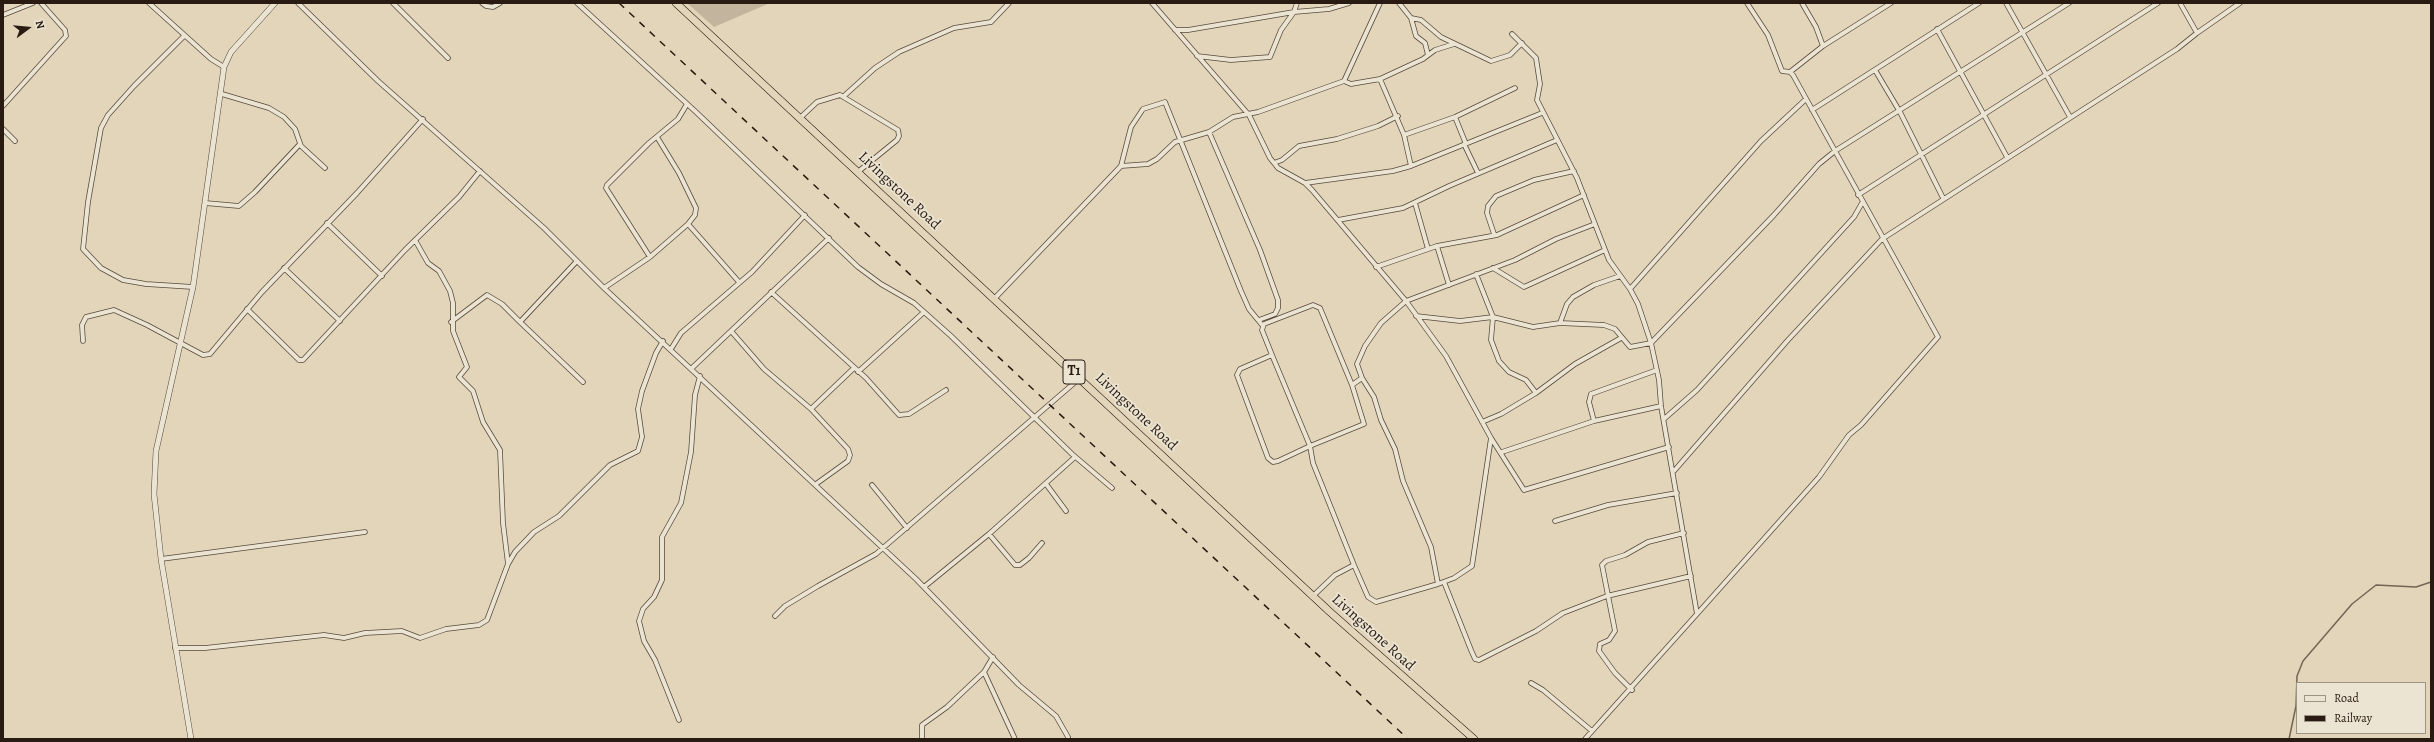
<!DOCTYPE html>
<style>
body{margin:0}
#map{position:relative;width:2434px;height:742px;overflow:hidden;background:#e2d5ba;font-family:Alegreya,serif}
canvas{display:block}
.frame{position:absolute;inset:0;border:4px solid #291b12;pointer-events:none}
.legend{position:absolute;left:2296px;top:682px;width:130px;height:52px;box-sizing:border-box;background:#ece4d2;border:1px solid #9e9485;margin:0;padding:5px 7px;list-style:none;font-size:12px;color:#291b12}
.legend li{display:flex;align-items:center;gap:8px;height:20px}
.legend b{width:20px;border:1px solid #9e9485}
.north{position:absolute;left:8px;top:8px;width:40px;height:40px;-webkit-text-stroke:3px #ece4d2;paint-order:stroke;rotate:74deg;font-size:11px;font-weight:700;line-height:16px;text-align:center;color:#291b12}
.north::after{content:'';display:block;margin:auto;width:14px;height:18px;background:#291b12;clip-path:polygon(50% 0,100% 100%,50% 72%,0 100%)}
</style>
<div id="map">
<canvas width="2434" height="742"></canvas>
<div class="frame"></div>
<ul class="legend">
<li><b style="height:5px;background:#ece4d2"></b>Road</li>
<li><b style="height:5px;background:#291b12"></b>Railway</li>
</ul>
<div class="north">N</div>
</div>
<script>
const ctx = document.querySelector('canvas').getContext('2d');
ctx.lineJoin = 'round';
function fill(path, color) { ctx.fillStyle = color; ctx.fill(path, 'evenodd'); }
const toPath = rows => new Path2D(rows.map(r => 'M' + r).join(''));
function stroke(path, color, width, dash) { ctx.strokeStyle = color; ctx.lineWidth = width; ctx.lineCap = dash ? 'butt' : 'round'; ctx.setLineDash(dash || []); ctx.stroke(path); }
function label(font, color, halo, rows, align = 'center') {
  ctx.font = font + ' Alegreya,serif'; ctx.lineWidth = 3.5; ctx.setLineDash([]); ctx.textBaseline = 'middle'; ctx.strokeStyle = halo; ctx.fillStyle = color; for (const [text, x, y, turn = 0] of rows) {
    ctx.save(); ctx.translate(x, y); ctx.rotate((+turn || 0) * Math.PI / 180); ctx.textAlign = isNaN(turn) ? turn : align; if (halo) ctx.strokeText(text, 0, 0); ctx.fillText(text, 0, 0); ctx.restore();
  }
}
const green = toPath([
 [687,3,770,3,714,27]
]);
const stream = toPath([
 [2289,739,2296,706,2297,676,2303,661,2352,604,2376,585,2416,587,2431,582]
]);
const minor = toPath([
 [149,3,211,59,224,67],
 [298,3,378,81,544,228,604,288,916,579,1019,685,1056,716,1068,737],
 [393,3,448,58],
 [482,3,486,6,493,7,500,3],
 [577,3,696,112,858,267,881,284,914,303,951,336,1072,454,1112,488],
 [1152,3,1249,115,1270,158,1278,168,1305,183,1312,190,1406,301,1446,356,1491,438,1472,566,1454,578,1438,584],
 [1399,3,1411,18,1421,20,1441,37,1491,61,1510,55,1522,43],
 [1802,3,1816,27,1823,46],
 [2006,3,2070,117],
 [2180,3,2197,33,2240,3],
 [3,15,33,3],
 [1411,18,1416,36,1425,43,1428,55],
 [1937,29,2007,157],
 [1175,30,1188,30,1294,12,1329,9,1349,3],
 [1512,34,1536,58,1540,84,1537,100,1577,178,1609,260,1630,289,1761,141,1806,99],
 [184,36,134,86,108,115,101,128,88,202,83,249,101,268,123,280,146,284,193,287],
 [1197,56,1231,60,1270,57,1281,30,1294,12,1297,3],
 [1875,70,1900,112,1943,198],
 [1790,72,1823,46,1891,3],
 [1380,79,1404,135,1455,117,1515,88],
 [1344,81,1351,84,1380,79,1423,59,1435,50,1454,44],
 [222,94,269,108,284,117,295,129,301,146,325,168],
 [844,96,875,68,899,52,954,28,991,22,1009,3],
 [3,106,66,36,65,30,41,3],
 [1812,110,1979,3],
 [1455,117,1466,144],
 [800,118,817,102,840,95,898,130,899,136,897,140,859,171],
 [3,129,15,141],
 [1209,132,1260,250,1278,300,1278,308,1275,314,1259,320],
 [657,137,679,173,696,208,695,215,688,224],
 [1464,144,1478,173],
 [1274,163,1282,160,1299,146,1337,139,1378,126,1398,116],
 [1121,166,1148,164,1157,159,1175,142,1209,132,1233,117,1258,112,1344,81,1380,3],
 [1411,166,1542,113],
 [1305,183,1393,171,1411,166,1404,135],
 [1858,195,2158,3],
 [205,203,239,206,255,192,300,144],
 [1415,203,1428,249],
 [1338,220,1403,208,1449,186,1557,140],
 [327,223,382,276],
 [1494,234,1487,213,1488,206,1496,196,1534,180,1574,171],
 [415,240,428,263,439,271,450,291,453,303,453,331,467,367,459,377,473,391,483,422,500,450,503,523,508,564],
 [1437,246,1449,285],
 [650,257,606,188,607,185,649,143,678,119,687,104],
 [577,261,520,322,583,382],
 [1376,267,1437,246,1497,235,1584,195],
 [284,268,340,321],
 [1493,268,1524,287,1605,250],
 [604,288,650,257,688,224,739,282],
 [771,292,866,378,899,415,909,414,946,390],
 [994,299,1121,166,1131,127,1143,109,1165,102,1241,291,1249,309,1263,326],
 [247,309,299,360,303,360,405,250,459,197,480,171],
 [1416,316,1460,321,1493,317,1476,274],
 [451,322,487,295,502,304,520,322],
 [1560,323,1567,304,1573,297,1594,285,1620,276],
 [731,331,764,369,811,409,848,449,850,455,848,461,816,484],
 [83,341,82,325,86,317,114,310,147,325,203,355,210,354,262,292,357,193,423,119],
 [671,349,681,333,752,272,805,215],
 [1272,355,1262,330,1264,324,1313,305,1320,308,1352,385,1364,424,1310,446,1278,461,1273,462,1268,458,1237,375,1240,369,1272,355,1310,446,1313,463,1354,565,1368,597,1376,602,1438,584,1431,547,1403,481,1395,449,1381,420,1374,397,1362,378],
 [692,368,829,238],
 [858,372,924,312],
 [1352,385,1362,378,1357,364,1365,346,1381,323,1406,301,1515,260,1556,239,1595,224],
 [1536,393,1526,380,1509,372,1499,361,1491,340,1493,317,1533,327,1560,323,1604,325,1615,329,1630,347,1651,343,1774,215,1819,164,1835,151,2069,3],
 [811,409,854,368],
 [1664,419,1697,390,1824,250,1854,217,1862,203],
 [1594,421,1589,402,1591,394,1657,370],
 [1482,422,1501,414,1536,393,1575,364,1621,338],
 [1491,438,1524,490,1669,447],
 [1502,452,1594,421,1661,406],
 [1674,471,1788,340,1882,239,2177,49,2197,33],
 [1046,484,1066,511],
 [872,485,907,528],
 [1555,521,1608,505,1677,493],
 [989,534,1015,565,1020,565,1029,558,1042,543],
 [161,559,365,532],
 [1444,582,1471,650,1475,659,1479,660,1536,631,1563,613,1607,596,1691,576],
 [924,587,989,534,1075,457],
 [1313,596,1335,575,1354,565],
 [1697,614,1819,477,1849,435,1861,425,1938,337,1793,75,1790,72,1782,71,1768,35,1747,3],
 [775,616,785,606,818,586,876,554,1080,378],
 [175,648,205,648,324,635,344,638,365,633,402,631,420,638,446,629,479,625,487,620,508,564,515,552,534,532,559,516,610,465,638,451,642,437,638,409,642,391,656,353,663,341],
 [984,672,1015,739],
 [1531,683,1543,690,1592,731],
 [1632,690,1615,673,1599,651,1600,644,1609,640,1615,631,1602,565,1606,561,1625,555,1648,542,1684,533],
 [679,720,655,660,644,641,639,621,643,609,654,597,662,580,662,537,681,503,691,452,695,395,700,376],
 [922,739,922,725,947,707,984,672,993,657],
 [1585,739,1697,614,1661,406,1659,380,1651,343,1638,304,1630,289]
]);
const tertiary = toPath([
 [191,739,161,559,154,494,156,451,193,287,224,67,231,52,275,3]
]);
const trunk = toPath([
 [676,3,1330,612,1474,739]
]);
const rail = toPath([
 [619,3,1408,739]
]);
const shields = [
 [1074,372,22]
];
const shieldNames = [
 ["T1",1074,372]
];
const streetNames = [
 ["Livingstone Road",899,191,43],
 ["Livingstone Road",1136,412,43],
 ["Livingstone Road",1373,633,42]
];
fill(green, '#c3b59d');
stroke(stream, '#726555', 1.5);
stroke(minor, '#574a3c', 5.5);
stroke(tertiary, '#574a3c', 6);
stroke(trunk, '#291b12', 8);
stroke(minor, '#ece4d2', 4);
stroke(tertiary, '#ece4d2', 5);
stroke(trunk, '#e2d5ba', 7);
stroke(rail, '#291b12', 1.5, [7, 7]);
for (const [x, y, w] of shields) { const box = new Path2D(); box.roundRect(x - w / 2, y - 12, w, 24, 3); ctx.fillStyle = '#ece4d2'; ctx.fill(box); stroke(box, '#291b12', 1); }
label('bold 14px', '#291b12', null, shieldNames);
label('15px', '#291b12', '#ece4d2', streetNames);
</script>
